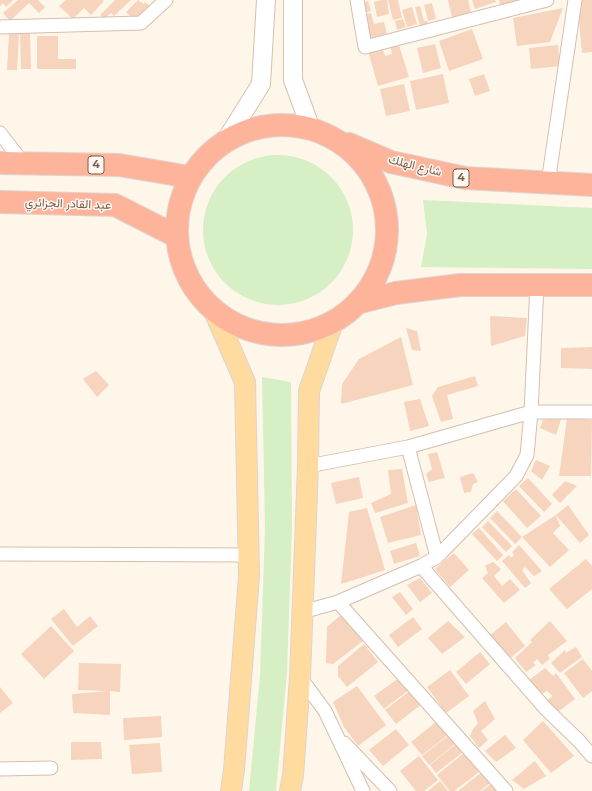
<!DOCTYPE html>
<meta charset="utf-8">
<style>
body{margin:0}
canvas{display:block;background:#fef6e9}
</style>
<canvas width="592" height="791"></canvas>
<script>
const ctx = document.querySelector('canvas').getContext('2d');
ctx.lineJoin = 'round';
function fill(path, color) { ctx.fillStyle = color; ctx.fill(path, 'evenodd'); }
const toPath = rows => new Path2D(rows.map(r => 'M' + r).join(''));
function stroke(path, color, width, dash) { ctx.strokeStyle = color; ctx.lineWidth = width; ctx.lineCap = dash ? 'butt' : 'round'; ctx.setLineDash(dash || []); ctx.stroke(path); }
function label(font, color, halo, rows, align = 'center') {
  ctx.font = font + ' Montserrat,Vazirmatn,sans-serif'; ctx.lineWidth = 3; ctx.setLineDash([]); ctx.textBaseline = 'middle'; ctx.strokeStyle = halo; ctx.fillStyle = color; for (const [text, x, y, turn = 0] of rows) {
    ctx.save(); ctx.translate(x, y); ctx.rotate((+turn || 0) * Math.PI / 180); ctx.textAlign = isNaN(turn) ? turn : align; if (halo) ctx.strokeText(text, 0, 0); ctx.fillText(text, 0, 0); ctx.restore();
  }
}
const green = toPath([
 '203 230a75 75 0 1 1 150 0a75 75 0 1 1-150 0Z',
 [423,200,592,208,592,269,421,267,427,234],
 [262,377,291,382,292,528,287,673,276,791,249,791,260,676,265,528]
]);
const building = toPath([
 [0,0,13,0,6,7,3,3,0,6],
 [18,0,38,0,45,7,39,13,29,3,10,21,3,13],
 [66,0,103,0,104,1,91,15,84,8,73,19,59,6],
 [115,0,131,0,114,16,111,13,104,19,100,15],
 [138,0,144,4,145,2,150,6,135,21,126,12],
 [382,0,387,0,389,14,377,17,374,2],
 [388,0,398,0,402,18,393,20],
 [448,0,468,0,471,12,452,17],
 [472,0,495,0,496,2,475,9],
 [499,0,517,0,517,1,500,5],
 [577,0,592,0,592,52,582,53],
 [368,1,371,11,363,13,360,3],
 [432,3,436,19,428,21,424,5],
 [420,6,424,21,427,21,428,25,420,26,415,7],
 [412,7,417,24,407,27,402,10],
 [563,8,550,42,517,46,513,18],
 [371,13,374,24,384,22,387,34,368,38,363,15],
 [403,19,406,27,397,30,395,21],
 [472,29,483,59,449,71,439,41],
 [30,33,31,69,21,69,20,34],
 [9,34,19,34,17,70,7,70],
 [37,36,58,36,58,59,76,59,76,69,37,69],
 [398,42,409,77,378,86,368,51,382,47,385,56,392,54,390,44],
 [435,44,441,68,423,73,417,48],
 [558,45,560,66,531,69,529,48],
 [443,74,449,103,416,110,410,81],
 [484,74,490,91,475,96,469,79],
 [404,84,410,111,386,116,380,89],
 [490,316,527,318,525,336,491,346],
 [406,328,417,331,421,351,412,350],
 [401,337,413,385,341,404,342,384,359,359],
 [592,347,592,369,561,368,561,348],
 [96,371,109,385,97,397,83,379],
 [475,376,478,386,447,395,453,419,441,422,432,396,438,387],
 [420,399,429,426,410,431,404,402],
 [562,416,556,435,540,428,543,420],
 [567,418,592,420,591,476,559,476],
 [437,452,445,478,429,482,426,474,432,469,428,454],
 [536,460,550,466,542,480,531,471],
 [402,469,408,503,375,513,371,503,391,494,388,470],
 [473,473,478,482,473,484,471,492,464,493,460,477],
 [359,477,363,498,336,504,331,483],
 [528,478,552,504,544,512,519,486],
 [565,481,577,486,560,503,552,495],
 [516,489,541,516,527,528,503,501],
 [416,505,421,535,388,543,380,517],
 [568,505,589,535,580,543,556,515],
 [367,508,385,570,341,584,349,512],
 [497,511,522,537,556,515,560,526,553,533,569,550,550,567,522,537,515,544,490,518],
 [488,521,512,546,506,552,482,527],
 [479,528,503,555,497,561,472,534],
 [416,543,420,556,394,564,390,551],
 [519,545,542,571,534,576,525,567,522,570,531,583,525,588,502,561,509,555,511,558,514,555,512,552],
 [454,553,469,570,450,587,435,569],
 [586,559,592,566,592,589,567,609,549,589],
 [493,562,501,569,494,576,502,586,510,579,520,590,504,603,482,578,488,573,485,566],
 [420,578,432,593,420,602,407,585],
 [400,592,413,609,406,615,392,597],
 [64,609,77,627,90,616,98,626,73,646,51,619],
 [342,614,363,641,333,664,326,663,327,627],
 [413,617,422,629,398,647,389,635],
 [448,621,465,637,442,654,428,638],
 [550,621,567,641,548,655,550,659,542,665,537,659,533,663,536,665,526,672,515,658,532,642,530,640],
 [506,622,525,646,509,659,489,636],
 [51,626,74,651,44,679,21,654],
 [364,644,378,662,347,687,338,676,338,666],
 [576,647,582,657,560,673,551,663,565,650,566,653],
 [480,652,490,664,466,684,456,672],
 [583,659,592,671,592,691,583,698,564,673],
 [79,663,121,664,120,692,110,691,110,715,73,713,72,694,108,691,78,690],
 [545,668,553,676,556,673,575,699,555,714,546,701,553,696,547,691,540,695,528,681],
 [450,670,469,696,446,713,427,687],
 [400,677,410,689,384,709,374,696],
 [357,686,386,725,358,746,344,727,333,702],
 [0,687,13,703,0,713],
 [411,690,422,704,396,724,385,710],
 [485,701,495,719,481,731,488,740,479,748,470,736,473,729,478,723,473,711],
 [161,716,162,737,124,740,123,718],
 [437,721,448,735,422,755,411,742],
 [543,721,574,756,551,773,523,740],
 [396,729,409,745,383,766,369,750],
 [449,735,455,744,429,765,422,756],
 [505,735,516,748,496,762,485,751],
 [71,742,101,742,102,759,71,760],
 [160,743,162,772,132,774,129,745],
 [456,744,463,752,436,773,430,765],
 [464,753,479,772,454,791,450,791,437,775],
 [419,756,438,780,424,791,416,791,400,771],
 [535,761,546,776,524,789,512,780],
 [482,772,490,783,480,791,458,791],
 [440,781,448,791,428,791],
 [491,784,497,791,482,791]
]);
const street = toPath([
 [357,0,365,47,547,0],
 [0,27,141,23,166,0],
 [0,133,23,163],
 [548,183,575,0],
 [408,447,437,557],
 [308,466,408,447,531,412,592,412],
 [0,554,249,555],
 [421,566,437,557,516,476,527,455,531,412,537,285],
 [338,602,506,791],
 [302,612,338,602,421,566,545,708,580,742,592,756],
 [300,677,325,711,363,791],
 [344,743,390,791],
 [0,769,51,768]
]);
const secondary = toPath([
 [293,0,293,80,311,129],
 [226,140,261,84,266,0]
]);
const primary = toPath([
 [214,311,245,382,249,576,234,770,231,791],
 [290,791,293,776,300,677,308,466,309,391,333,322]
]);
const highway = toPath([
 '177 230a105 105 0 1 1 210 0a105 105 0 1 1-210 0Z',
 [349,144,391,162,465,178,592,185],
 [0,163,119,165,190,177],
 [0,202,115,205,176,236],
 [357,303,396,293,460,285,592,285]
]);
const shields = [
 [96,165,16],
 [461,178,16]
];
const shieldNames = [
 ["4",96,165],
 ["4",461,178]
];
const streetNames = [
 ["شارع الهلك",415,166,14],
 ["عبد القادر الجزائري",68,204,2]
];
fill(green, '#d6efc5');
fill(building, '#f7d4bd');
stroke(street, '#d5bfaf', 15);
stroke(secondary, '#d9bfac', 20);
stroke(primary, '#ddd4d0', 22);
stroke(highway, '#ddd4d0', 24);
stroke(street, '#fff', 13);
stroke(secondary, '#fff', 18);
stroke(primary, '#ffdb9f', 20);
stroke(highway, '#feb49a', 22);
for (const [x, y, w] of shields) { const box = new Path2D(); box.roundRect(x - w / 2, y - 9, w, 18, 3); ctx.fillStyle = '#fff9f1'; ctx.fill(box); stroke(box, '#7d5b49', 1); }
label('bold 11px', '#7d5b49', null, shieldNames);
label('12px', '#7d5b49', '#fff9f1', streetNames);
</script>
